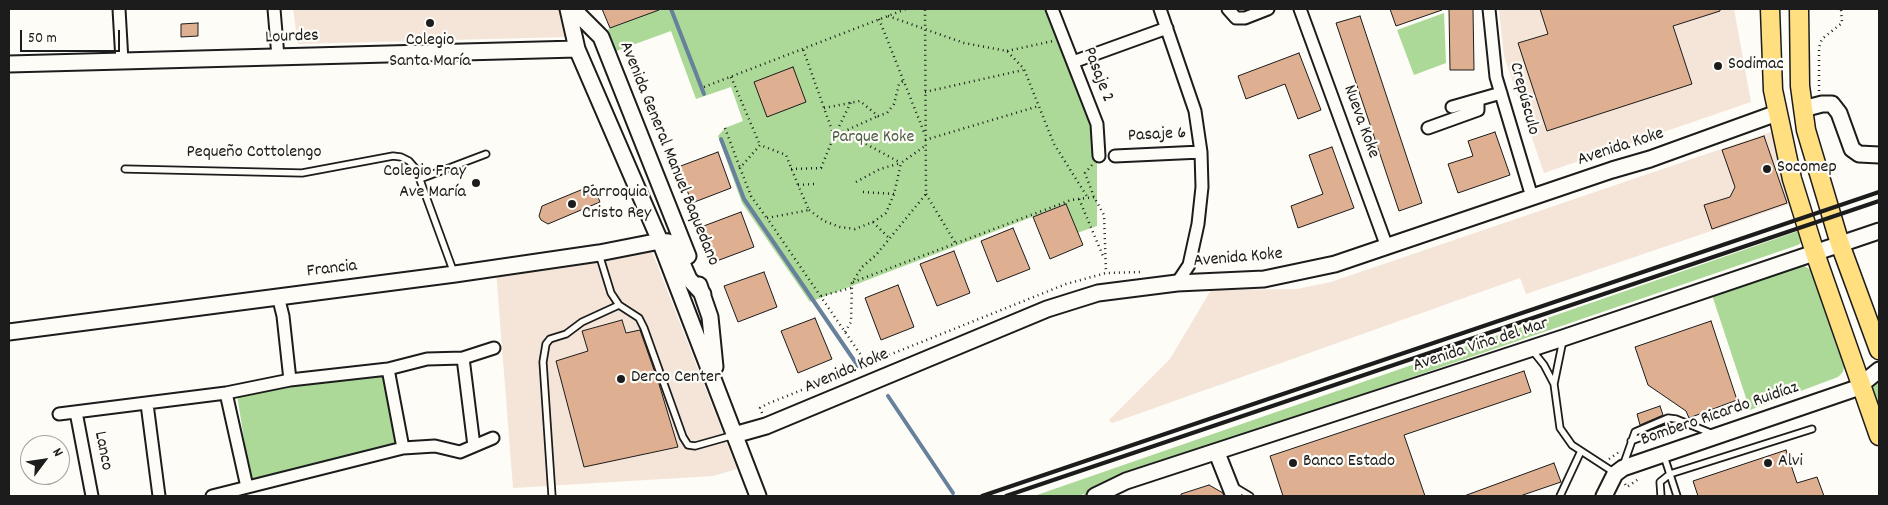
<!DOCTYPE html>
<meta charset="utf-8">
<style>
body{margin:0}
#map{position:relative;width:1888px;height:505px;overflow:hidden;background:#fdfcf7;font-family:Dekko,sans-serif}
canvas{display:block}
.frame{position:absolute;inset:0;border:10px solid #1c1c1c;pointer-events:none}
.north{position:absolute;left:20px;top:435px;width:50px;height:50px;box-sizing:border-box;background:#fdfcf7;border:1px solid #a3a29f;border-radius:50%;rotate:59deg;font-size:14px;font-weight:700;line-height:20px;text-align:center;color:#1c1c1c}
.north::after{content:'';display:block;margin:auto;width:18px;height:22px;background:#1c1c1c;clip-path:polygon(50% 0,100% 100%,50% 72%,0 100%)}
.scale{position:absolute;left:20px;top:30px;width:100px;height:22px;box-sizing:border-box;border:2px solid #1c1c1c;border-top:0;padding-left:6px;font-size:15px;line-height:18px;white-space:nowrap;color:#1c1c1c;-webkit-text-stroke:4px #fdfcf7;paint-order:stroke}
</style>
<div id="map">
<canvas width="1888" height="505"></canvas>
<div class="frame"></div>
<div class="north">N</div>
<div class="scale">50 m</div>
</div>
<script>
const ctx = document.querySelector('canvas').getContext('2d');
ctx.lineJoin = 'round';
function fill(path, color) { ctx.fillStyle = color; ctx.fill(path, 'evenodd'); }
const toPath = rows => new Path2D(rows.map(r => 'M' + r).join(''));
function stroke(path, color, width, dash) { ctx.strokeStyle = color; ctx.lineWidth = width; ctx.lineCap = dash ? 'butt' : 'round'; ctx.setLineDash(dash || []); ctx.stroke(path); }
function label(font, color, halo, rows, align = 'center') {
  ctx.font = font + ' Dekko,sans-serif'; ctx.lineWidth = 4.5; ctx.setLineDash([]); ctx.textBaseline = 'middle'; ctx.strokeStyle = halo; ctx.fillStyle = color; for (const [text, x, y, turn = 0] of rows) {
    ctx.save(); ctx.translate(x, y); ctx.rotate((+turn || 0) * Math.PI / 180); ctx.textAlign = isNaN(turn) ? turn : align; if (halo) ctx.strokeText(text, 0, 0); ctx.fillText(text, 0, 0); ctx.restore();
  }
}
const built = toPath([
 [293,9,562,9,566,37,298,44],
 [1499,9,1734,9,1751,102,1544,173,1504,56],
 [1771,132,1796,202,1526,294,1520,278,1118,421,1112,423,1109,420,1170,359,1211,290,1297,289,1331,282],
 [651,249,737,469,713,476,513,488,496,270]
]);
const green = toPath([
 [661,9,1052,9,1097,124,1097,226,1077,233,1066,204,810,302,742,203,718,136,725,128,743,121,731,87,696,99,671,31,616,51,608,29],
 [1444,13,1446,63,1414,75,1397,30],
 [1804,229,1806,239,1798,245,1135,472,1096,489,1086,496,1083,494,1080,496,1034,496],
 [1801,264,1811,270,1814,278,1844,367,1843,372,1838,377,1750,410,1712,295],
 [385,372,400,445,251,483,237,395],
 [1879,374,1879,411,1869,382]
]);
const stream = toPath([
 [671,9,704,94],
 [721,139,744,199,858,366],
 [888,396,953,493]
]);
const building = toPath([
 [602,9,659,9,659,10,610,28,602,9],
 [1390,9,1442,9,1442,10,1396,26,1390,9],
 [1449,9,1473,9,1474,70,1450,70,1449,9],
 [1540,9,1720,9,1720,11,1673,26,1692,84,1547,131,1518,43,1548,34,1540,9],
 [1360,16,1422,203,1399,211,1336,23,1360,16],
 [198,23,198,36,181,37,181,24,198,23],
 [1299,53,1321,110,1298,119,1285,84,1246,99,1238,76,1299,53],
 [793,67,806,102,767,117,754,82,793,67],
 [1495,132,1510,175,1458,193,1448,164,1473,156,1468,141,1495,132],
 [1764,136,1787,203,1712,229,1704,205,1730,197,1735,187,1722,150,1764,136],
 [1332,147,1354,208,1298,228,1291,206,1323,194,1309,155,1332,147],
 [718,152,731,188,692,203,678,167,718,152],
 [593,185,600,202,548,224,541,220,539,216,542,206,593,185],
 [1066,204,1083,245,1050,259,1033,217,1066,204],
 [741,212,754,247,714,262,701,227,741,212],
 [1013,228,1030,269,997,282,981,241,1013,228],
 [954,251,970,293,937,306,920,264,954,251],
 [764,272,777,307,738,322,724,286,764,272],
 [898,285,914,327,881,340,865,298,898,285],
 [815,318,832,359,798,373,781,331,815,318],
 [622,320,626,333,640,330,659,384,678,447,584,467,556,361,588,351,582,331,622,320],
 [1711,321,1737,400,1689,418,1686,411,1648,385,1635,347,1711,321],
 [1524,371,1531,392,1404,435,1425,496,1283,496,1270,456,1524,371],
 [1660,406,1663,415,1640,425,1637,414,1660,406],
 [1786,450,1797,483,1817,477,1824,496,1698,496,1693,481,1786,450],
 [1554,463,1561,482,1520,496,1464,496,1554,463],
 [1209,485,1223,493,1224,496,1181,496,1181,494,1209,485]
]);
const path = toPath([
 [888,16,964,43,1007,51,1024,69,1054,144,1088,198],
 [879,19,924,132],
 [1007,51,1053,41],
 [731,77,760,145],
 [704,87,906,9],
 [1819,91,1819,47,1822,39,1842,23,1841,9],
 [925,92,1023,70],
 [824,108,860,101,878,116,887,113,894,104,899,84,903,81],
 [725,128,740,168],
 [844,132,901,163],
 [835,135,851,102],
 [834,136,878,116],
 [925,140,1039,106],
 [1092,165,1085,173,1094,197,1104,215,1106,273],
 [791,169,821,168,834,136,803,49],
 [856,182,880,169,901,163],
 [814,184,798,185,809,210,767,218,867,364],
 [863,192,894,194],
 [926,194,956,244],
 [1079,199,1103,256],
 [809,210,824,221,840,227,855,229,873,222,886,213,894,194,901,163,925,146],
 [766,217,751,196,740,168,760,145,786,155,798,185],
 [873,222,889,238],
 [853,282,1071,200,1094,197],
 [821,296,851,288],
 [845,332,851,322,852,283,862,267,876,255,926,194,925,9],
 [762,413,760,408,767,404,1066,284,1106,273,1141,272],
 [1609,459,1619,452],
 [1625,484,1627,487,1640,478]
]);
const lane = toPath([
 [125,169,302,173,393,156,401,157,409,161,416,169,454,273],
 [420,179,486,154],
 [599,254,611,293,619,305,639,318,644,328,683,437,688,445,695,446,734,435],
 [1563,340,1554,384,1560,428,1572,445,1615,473],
 [1532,350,1544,365,1554,384],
 [1631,441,1683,422],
 [1664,456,1677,496],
 [1623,466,1635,432,1668,418,1676,419,1713,434],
 [1235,487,1250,496],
 [552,496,543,362,546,344,550,339,566,334,582,322,619,305],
 [1560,496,1581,451],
 [1661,496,1660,482,1670,474,1812,429]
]);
const street = toPath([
 [119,9,122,61],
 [274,9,278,57],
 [1052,9,1097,124,1099,156],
 [1160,9,1195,111,1201,152,1202,187,1198,224,1189,265,1177,283],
 [1228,9,1236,18,1245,18,1268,9],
 [1300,9,1387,247],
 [1489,9,1496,77,1532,197],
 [1073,62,1167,28],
 [1452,107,1501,93],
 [1428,128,1478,110,1478,100],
 [1115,156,1201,152],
 [278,296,283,316,290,380],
 [463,358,474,446],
 [388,369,403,448],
 [226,393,247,487],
 [147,404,159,496],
 [76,412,92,496],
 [59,414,226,393,290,380,388,369,427,359,463,358,494,348],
 [212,496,403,448,435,446,460,452,493,438]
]);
const secondary = toPath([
 [568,9,577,49,660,241,758,496],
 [573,9,601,37,688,256],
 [9,64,577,49],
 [1803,109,1822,104,1832,104,1839,113,1852,149,1859,154,1879,155],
 [699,285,710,317,715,367],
 [9,332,455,274,599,253,660,241,668,242,674,245,689,279,703,294],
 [734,435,766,426,1047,309,1098,293,1177,283,1264,279,1335,264,1612,170,1650,159,1777,113],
 [1217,453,1234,496],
 [1095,496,1126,481,1563,338,1879,231],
 [1604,496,1615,474,1623,468,1857,388,1879,370]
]);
const primary = toPath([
 [1770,9,1773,90,1792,179,1815,253,1879,436],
 [1799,9,1800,86,1806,130,1840,244,1879,350]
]);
const rail = toPath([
 [982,496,1879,192],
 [1006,496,1879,201]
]);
const markers = [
 [430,23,5,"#1c1c1c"],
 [1718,66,5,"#1c1c1c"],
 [1767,169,5,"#1c1c1c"],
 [476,183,5,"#1c1c1c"],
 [572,204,5,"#1c1c1c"],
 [621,379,5,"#1c1c1c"],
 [1293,463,5,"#1c1c1c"],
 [1768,463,5,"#1c1c1c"]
];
const streetNames = [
 ["Lourdes",292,38,-2],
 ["Pasaje 2",1097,75,69],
 ["Crepúsculo",1523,99,75],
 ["Nueva Koke",1360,122,70],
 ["Pasaje 6",1157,136,-3],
 ["Avenida Koke",1621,148,-18],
 ["Pequeño Cottolengo",254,154],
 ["Avenida General Manuel Baquedano",668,154,68],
 ["Avenida Koke",1238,259,-5],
 ["Francia",332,270,-7],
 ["Avenida Viña del Mar",1481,346,-18],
 ["Avenida Koke",847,372,-23],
 ["Bombero Ricardo Ruidíaz",1720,415,-19],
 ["Lanco",102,451,79]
];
const poiNames = [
 ["Colegio",430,42,"center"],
 ["Santa María",430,63,"center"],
 ["Sodimac",1728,66],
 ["Socomep",1777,169],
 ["Colegio Fray",466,173,"right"],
 ["Ave María",466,194,"right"],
 ["Parroquia",582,194],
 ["Cristo Rey",582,215],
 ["Derco Center",631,379],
 ["Banco Estado",1303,463],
 ["Alvi",1778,463]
];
const parkNames = [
 ["Parque Koke",873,139]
];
fill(built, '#f4e5d8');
fill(green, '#acd998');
stroke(stream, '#67819d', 4);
fill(building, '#deaf90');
stroke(building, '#1c1c1c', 1);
stroke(lane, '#1c1c1c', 9);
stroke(street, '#1c1c1c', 15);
stroke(secondary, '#1c1c1c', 19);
stroke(primary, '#1c1c1c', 21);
stroke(path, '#1c1c1c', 2.5, [1, 4]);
stroke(lane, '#fdfcf7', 5.5);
stroke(street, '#fdfcf7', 11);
stroke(secondary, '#fdfcf7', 15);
stroke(primary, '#ffdf80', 18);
stroke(rail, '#1c1c1c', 4);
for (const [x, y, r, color] of markers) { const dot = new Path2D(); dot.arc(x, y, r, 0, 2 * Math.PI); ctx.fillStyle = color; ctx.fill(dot); stroke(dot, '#fdfcf7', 2); }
label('18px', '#1c1c1c', '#fdfcf7', streetNames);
label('18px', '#1c1c1c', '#fdfcf7', poiNames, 'left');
label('18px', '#4e5e47', '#fdfcf7', parkNames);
</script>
